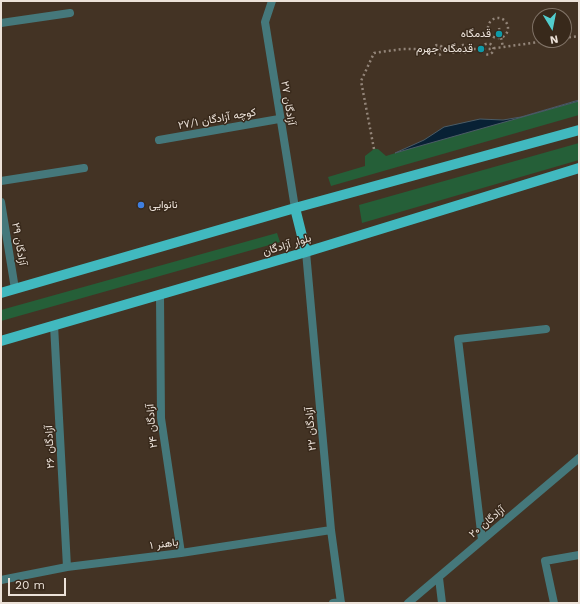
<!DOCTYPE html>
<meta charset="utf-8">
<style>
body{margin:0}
#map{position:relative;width:580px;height:604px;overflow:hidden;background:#433324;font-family:"Work Sans",sans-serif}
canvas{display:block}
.frame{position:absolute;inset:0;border:2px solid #ece2d9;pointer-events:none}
.north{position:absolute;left:532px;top:8px;width:40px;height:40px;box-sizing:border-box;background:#38291b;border:1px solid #807367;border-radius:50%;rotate:170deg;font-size:11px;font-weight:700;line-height:16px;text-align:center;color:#ece2d9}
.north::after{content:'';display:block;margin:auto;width:14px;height:18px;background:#52cdcd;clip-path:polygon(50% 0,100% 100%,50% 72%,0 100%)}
.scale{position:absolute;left:8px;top:578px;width:58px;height:18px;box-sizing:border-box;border:2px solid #ece2d9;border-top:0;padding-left:5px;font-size:12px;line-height:14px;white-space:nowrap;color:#ece2d9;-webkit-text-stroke:3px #38291b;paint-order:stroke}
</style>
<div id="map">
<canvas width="580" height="604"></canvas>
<div class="frame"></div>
<div class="north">N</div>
<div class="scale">20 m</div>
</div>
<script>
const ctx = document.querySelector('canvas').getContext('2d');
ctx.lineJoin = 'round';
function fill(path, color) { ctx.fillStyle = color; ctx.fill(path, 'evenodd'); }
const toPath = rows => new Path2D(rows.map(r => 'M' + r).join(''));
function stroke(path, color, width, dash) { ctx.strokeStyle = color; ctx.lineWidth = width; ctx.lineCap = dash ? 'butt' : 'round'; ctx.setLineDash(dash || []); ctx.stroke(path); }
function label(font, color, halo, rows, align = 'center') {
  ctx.font = font + ' "Work Sans",Vazirmatn,sans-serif'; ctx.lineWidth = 3; ctx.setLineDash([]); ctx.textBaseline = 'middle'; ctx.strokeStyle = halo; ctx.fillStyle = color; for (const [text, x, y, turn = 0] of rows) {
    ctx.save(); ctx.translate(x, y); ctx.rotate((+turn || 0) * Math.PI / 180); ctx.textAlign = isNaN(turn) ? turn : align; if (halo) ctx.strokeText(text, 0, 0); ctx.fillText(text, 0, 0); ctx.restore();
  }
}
const green = toPath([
 [579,101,579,115,331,186,328,177,365,166,365,156,374,149,378,149,386,156,405,150,424,140,444,127,480,119,503,120,521,117],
 [579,143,579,160,362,223,359,205],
 [277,233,280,242,1,321,1,310]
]);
const water = toPath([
 [579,100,579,101,395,153,424,140,444,127,480,119,503,120,521,117,579,100]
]);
const path = toPath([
 '488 28a10 10 0 1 1 20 0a10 10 0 1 1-20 0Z',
 [499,28,503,47],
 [564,38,579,36],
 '482.5 49a5.5 5.5 0 1 1 11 0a5.5 5.5 0 1 1-11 0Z',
 '433 50a5 5 0 1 1 10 0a5 5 0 1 1-10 0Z',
 '459 49a4 4 0 1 1 8 0a4 4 0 1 1-8 0Z',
 '449.5 49a3.5 3.5 0 1 1 7 0a3.5 3.5 0 1 1-7 0Z',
 [374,149,361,81,374,53,402,49,489,49,553,40]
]);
const street = toPath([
 [272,1,265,22,295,208],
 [1,23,70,13],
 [159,140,279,119],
 [1,181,84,168],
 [1,202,15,289],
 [306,252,331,530,341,603],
 [160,296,161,418,181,553],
 [54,325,67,567],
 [482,540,458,339,546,329],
 [439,578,442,603],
 [1,580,67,567,181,553,331,530],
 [333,603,341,602],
 [408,603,579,458],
 [554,603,545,561,579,555]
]);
const primary = toPath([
 [295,208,306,252],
 [1,293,295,208,579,130],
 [1,341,306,252,579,168]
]);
const markers = [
 [499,34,4,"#0f9aa8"],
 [481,49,4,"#0f9aa8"],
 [141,205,4,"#3f7fe0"]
];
const poiNames = [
 ["قدمگاه",491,34],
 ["قدمگاه جهرم",473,49],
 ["نانوایی",149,205,"left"]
];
const streetNames = [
 ["آزادگان ۲۷",288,103,81],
 ["کوچه آزادگان ۲۷/۱",217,119,-10],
 ["آزادگان ۲۹",19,244,80],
 ["بلوار آزادگان",287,245,-17],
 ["آزادگان ۲۴",152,426,-95],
 ["آزادگان ۲۲",311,429,-95],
 ["آزادگان ۲۶",50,447,-93],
 ["آزادگان ۲۰",487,522,-40],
 ["باهنر ۱",164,544,-7]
];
fill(green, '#255f38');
fill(water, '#082135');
stroke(water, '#4c5b66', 1);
stroke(path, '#938579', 2.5, [2, 3]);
stroke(street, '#45787b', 8);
stroke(primary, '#41b9bf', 10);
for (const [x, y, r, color] of markers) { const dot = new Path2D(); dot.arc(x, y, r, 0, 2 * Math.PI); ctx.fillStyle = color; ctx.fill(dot); stroke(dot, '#38291b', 1.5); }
label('11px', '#ece2d9', '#38291b', poiNames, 'right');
label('11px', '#ece2d9', '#38291b', streetNames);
</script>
